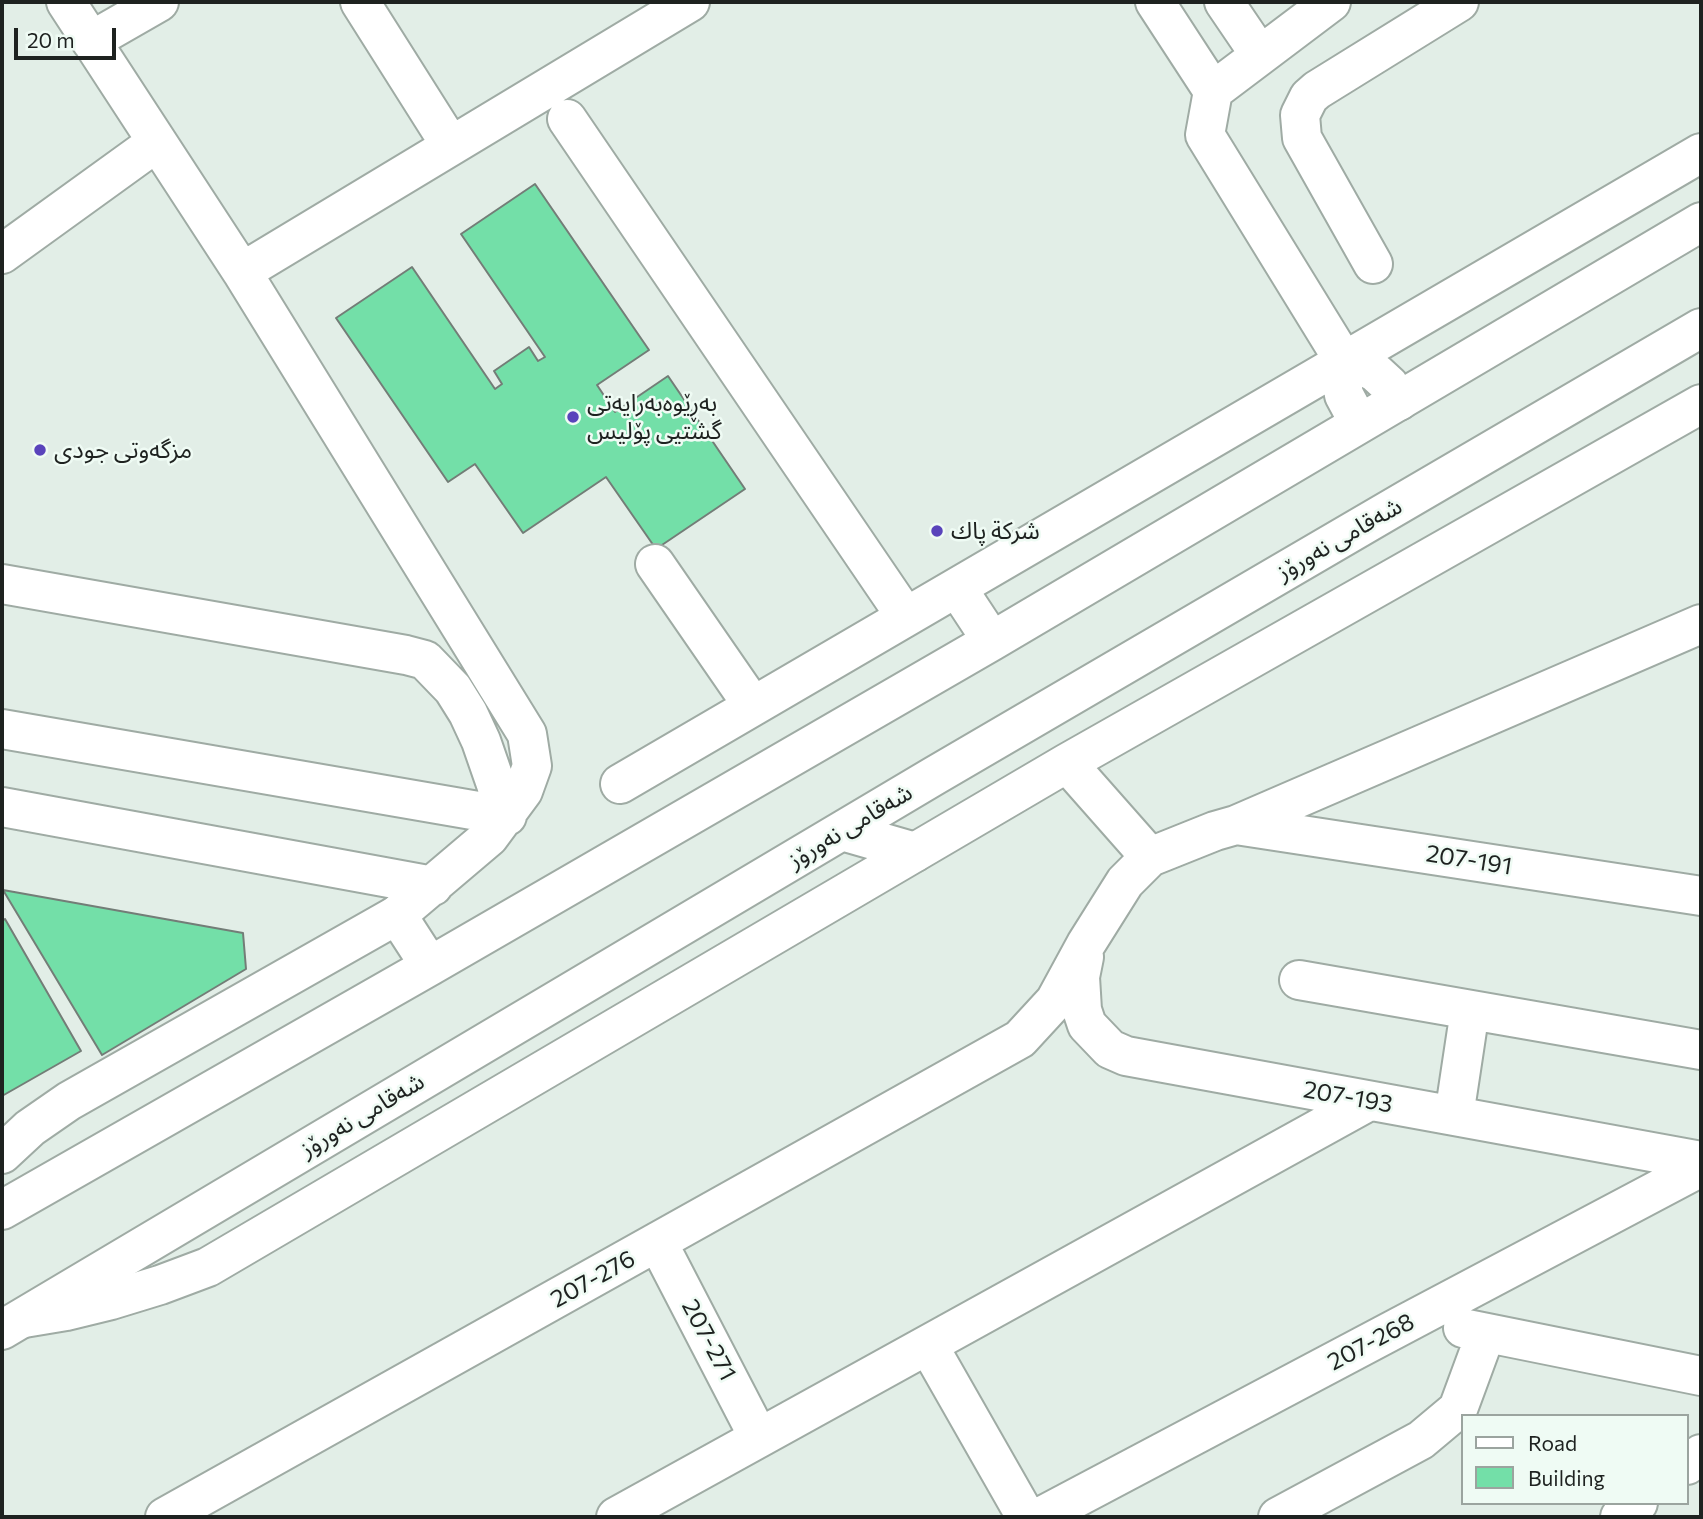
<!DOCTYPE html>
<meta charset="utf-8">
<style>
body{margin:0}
#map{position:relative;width:1703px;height:1519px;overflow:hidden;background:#e2eee7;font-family:Commissioner,sans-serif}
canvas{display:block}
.frame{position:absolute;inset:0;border:4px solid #1e2220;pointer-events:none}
.legend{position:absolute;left:1461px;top:1414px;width:228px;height:91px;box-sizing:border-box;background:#effbf4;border:2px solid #9ba49f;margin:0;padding:9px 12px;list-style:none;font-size:21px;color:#1e2220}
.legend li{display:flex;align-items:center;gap:14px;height:35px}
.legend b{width:35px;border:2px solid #9ba49f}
.scale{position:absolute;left:14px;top:28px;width:102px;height:32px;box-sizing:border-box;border:4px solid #1e2220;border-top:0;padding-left:9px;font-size:21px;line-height:24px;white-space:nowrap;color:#1e2220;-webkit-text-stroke:5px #effbf4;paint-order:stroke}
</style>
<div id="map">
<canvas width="1703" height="1519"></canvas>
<div class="frame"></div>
<ul class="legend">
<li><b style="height:9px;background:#fff"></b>Road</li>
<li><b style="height:19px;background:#73dfa8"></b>Building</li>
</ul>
<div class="scale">20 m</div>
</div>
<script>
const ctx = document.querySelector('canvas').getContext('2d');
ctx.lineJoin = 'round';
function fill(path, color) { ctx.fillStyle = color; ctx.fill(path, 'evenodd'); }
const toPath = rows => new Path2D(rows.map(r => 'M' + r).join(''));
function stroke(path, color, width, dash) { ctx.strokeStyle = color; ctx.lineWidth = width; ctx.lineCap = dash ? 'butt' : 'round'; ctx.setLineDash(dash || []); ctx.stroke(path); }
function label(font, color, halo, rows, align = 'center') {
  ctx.font = font + ' Commissioner,"Noto Sans Arabic",sans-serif'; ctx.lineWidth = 5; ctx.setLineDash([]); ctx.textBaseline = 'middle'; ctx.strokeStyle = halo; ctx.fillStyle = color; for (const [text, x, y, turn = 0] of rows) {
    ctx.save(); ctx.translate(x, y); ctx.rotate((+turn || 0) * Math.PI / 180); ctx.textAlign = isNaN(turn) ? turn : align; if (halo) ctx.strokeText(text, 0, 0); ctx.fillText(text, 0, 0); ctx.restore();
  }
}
const building = toPath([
 [535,184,649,350,597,385,615,412,668,376,745,489,656,549,606,477,523,533,475,464,448,482,336,318,412,267,495,389,502,384,494,371,529,347,538,361,545,357,461,234,535,184],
 [3,890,243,933,246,969,102,1055,3,890],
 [5,919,81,1051,2,1096,2,921,5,919]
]);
const minor = toPath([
 [360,2,451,146],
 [1155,2,1213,91],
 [1224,2,1260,55],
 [1331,2,1213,91,1205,135,1344,361,1341,377,1344,395,1359,423],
 [91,41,159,2],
 [567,119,906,617],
 [2,254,157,142],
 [1373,264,1302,138,1300,115,1309,97,1317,90,1459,2],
 [242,272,690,2],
 [1344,361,1360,364,1376,373,1389,385,1399,401],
 [655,564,753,706],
 [2,584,406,655,425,660,453,689,468,713,481,741,507,816,2,729],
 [1067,763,1150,857],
 [620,784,1701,153],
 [2,807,433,886],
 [1236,825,1701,896],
 [1084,957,1080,977,1082,1010,1087,1025,1110,1049,1126,1056,1701,1161],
 [1299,980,1701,1050],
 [1454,1116,1470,1010],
 [2,1154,30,1128,69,1101,397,915,489,837,523,791,532,766,527,734,242,272,66,2],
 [658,1243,759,1438],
 [24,1318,66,1311,111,1300,160,1285,208,1267,1067,763,1701,404],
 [1463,1328,1701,1376],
 [928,1345,1026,1517],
 [1687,1465,1701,1454],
 [165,1517,1020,1039,1055,1001,1086,944,1125,882,1150,857,1215,831,1236,825,1701,624],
 [616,1517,1369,1101],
 [1040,1517,1701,1167],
 [1278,1517,1421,1440,1458,1409,1486,1333],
 [1620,1517,1638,1503]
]);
const major = toPath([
 [957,588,992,641],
 [842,831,915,852],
 [397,915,430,966],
 [2,1210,430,966,992,641,1701,222],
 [2,1330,934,776,1701,328]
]);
const markers = [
 [573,417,7,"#5943bb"],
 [40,450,7,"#5943bb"],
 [937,531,7,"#5943bb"]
];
const poiNames = [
 ["بەڕێوەبەرایەتی",587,403],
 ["گشتیی پۆلیس",587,431],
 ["مزگەوتی جودی",54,450],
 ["شركة پاك",951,531]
];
const streetNames = [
 ["شەقامی نەورۆز",1339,539,-30],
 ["شەقامی نەورۆز",850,826,-31],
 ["207-191",1469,860,9],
 ["207-193",1348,1097,10],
 ["شەقامی نەورۆز",362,1115,-31],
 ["207-276",593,1279,-29],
 ["207-271",709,1340,62],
 ["207-268",1371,1342,-28]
];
fill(building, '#73dfa8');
stroke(building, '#737d77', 2);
stroke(minor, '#9faba4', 42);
stroke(major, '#9faba4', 42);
stroke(minor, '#fff', 38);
stroke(major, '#fff', 38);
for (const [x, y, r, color] of markers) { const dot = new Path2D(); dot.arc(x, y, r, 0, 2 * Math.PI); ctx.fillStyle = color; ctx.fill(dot); stroke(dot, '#effbf4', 2.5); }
label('24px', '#1e2220', '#effbf4', poiNames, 'left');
label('24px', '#1e2220', '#effbf4', streetNames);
</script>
